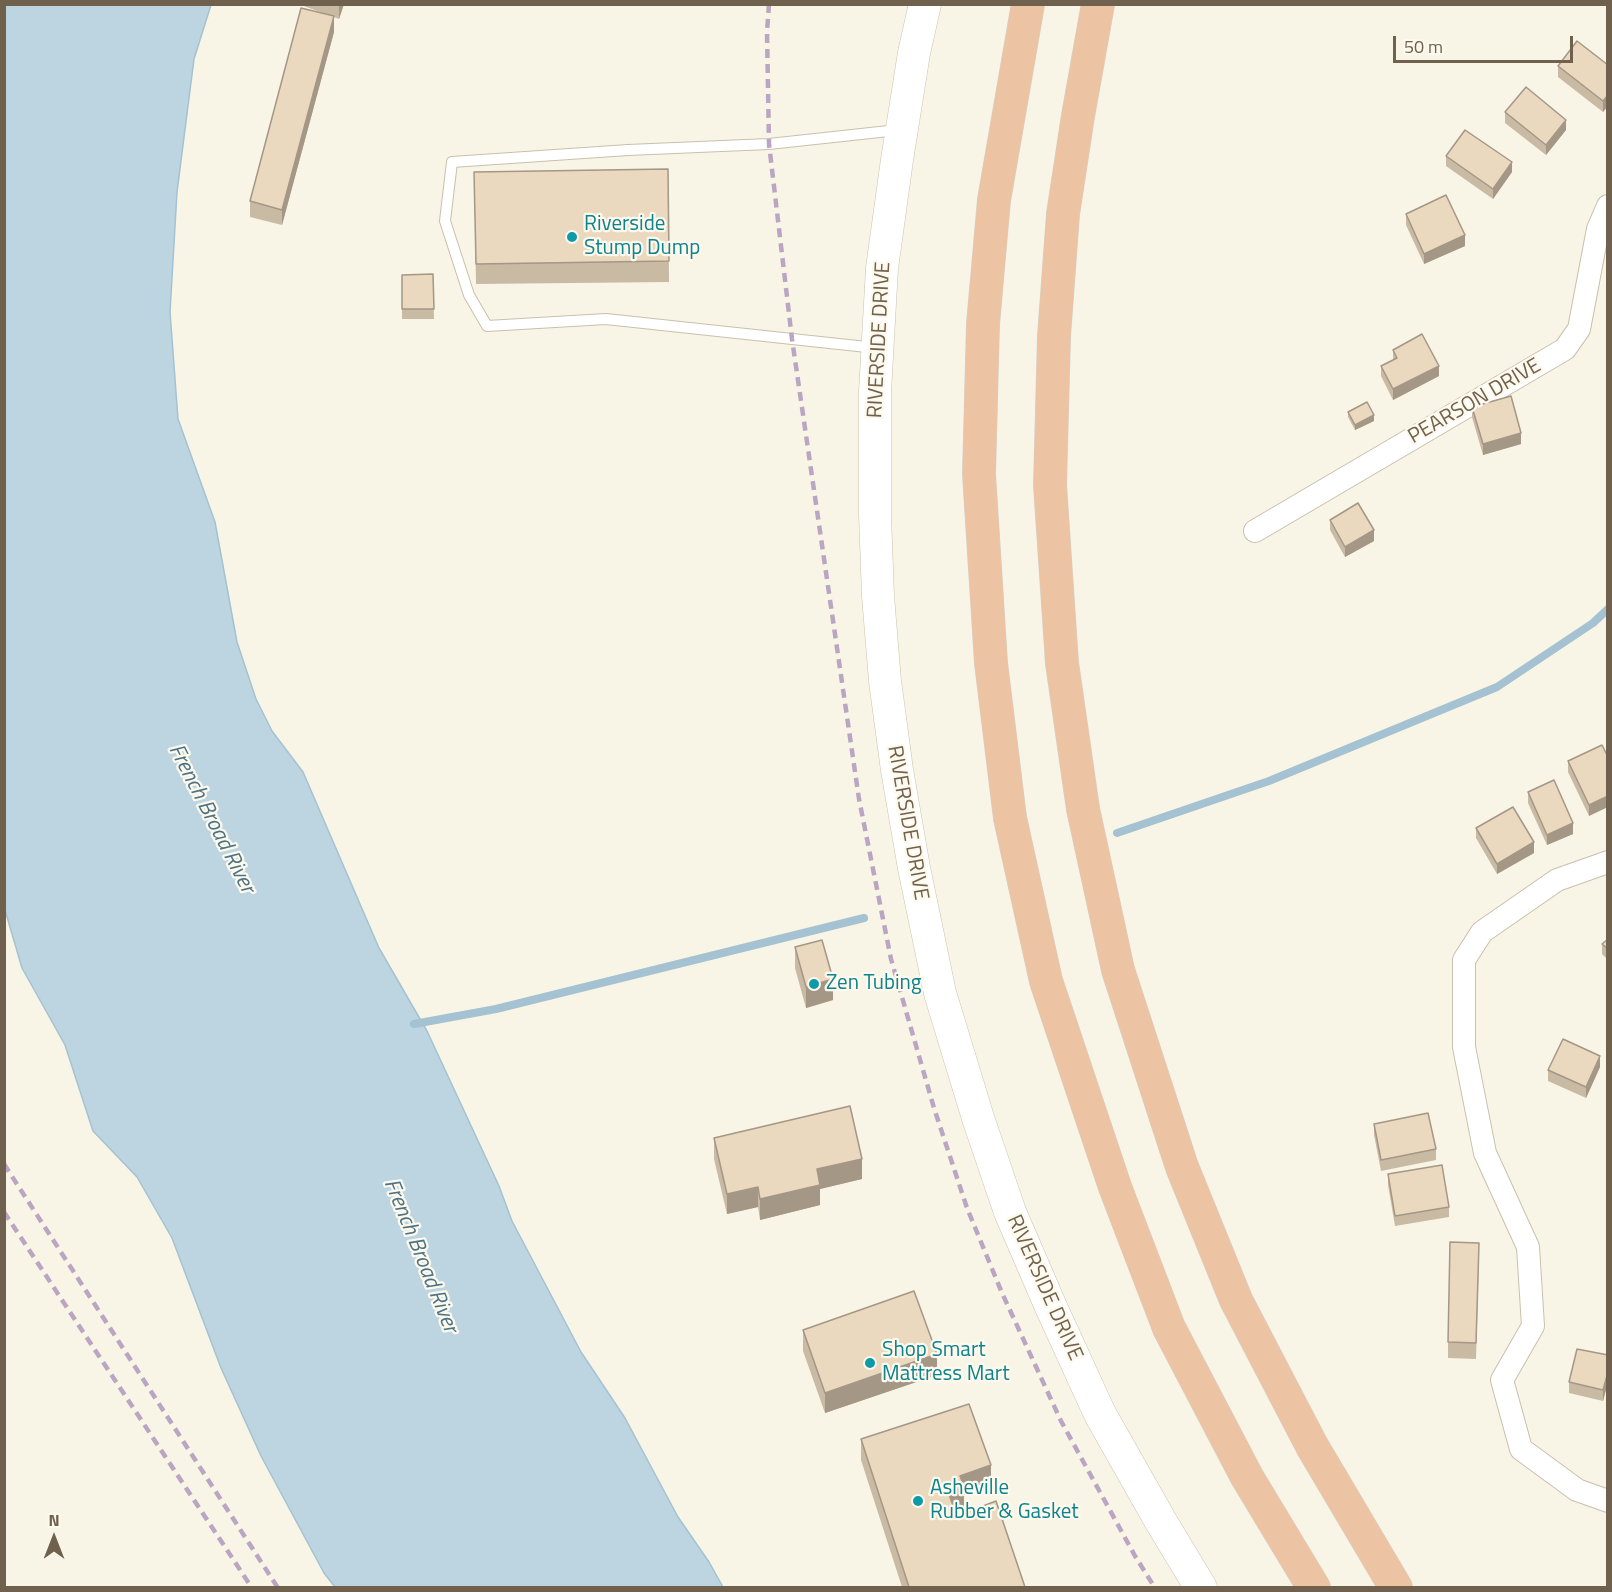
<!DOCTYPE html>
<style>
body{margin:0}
#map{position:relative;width:1612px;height:1592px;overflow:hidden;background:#f9f5e6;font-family:"Titillium Web",sans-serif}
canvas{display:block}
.frame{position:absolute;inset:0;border:6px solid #70604e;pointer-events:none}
.north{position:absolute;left:24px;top:1508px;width:60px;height:60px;-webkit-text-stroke:4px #fdf9ec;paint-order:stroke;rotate:0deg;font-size:16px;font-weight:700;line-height:24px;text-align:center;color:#70604e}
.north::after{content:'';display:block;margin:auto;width:21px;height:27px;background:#70604e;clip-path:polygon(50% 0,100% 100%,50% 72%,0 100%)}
.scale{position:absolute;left:1393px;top:36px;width:180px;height:27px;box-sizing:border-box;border:3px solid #70604e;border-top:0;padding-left:8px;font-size:18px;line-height:21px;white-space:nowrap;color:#70604e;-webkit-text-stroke:4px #fdf9ec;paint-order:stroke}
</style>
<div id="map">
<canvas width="1612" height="1592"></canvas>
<div class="frame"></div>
<div class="north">N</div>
<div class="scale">50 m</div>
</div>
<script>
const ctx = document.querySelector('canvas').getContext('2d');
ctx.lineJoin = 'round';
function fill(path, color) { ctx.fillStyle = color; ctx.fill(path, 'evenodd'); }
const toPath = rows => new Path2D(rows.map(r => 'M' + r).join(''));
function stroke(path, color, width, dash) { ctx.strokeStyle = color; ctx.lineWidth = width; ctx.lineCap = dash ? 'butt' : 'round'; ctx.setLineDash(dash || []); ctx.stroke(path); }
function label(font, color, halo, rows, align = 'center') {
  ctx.font = font + ' "Titillium Web",sans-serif'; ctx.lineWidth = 4.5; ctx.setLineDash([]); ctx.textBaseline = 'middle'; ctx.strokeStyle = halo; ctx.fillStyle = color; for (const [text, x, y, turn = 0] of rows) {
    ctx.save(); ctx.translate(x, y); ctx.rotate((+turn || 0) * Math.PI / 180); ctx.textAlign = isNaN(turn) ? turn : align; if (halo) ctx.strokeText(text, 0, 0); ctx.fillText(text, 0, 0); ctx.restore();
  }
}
const water = toPath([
 [4,5,211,5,194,59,177,192,170,312,178,419,215,522,237,642,256,699,272,731,303,772,379,948,427,1031,499,1186,512,1221,581,1352,625,1418,678,1517,709,1562,723,1587,335,1587,324,1573,261,1456,221,1368,172,1238,137,1177,93,1131,65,1045,22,968,5,910,4,5]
]);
const stream = toPath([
 [1117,833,1269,781,1497,687,1593,623,1608,609],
 [414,1024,496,1009,864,918]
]);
const service = toPath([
 [876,348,606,319,487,326,469,295,445,221,452,162,628,150,769,144,898,130]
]);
const minor = toPath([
 [1255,531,1565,349,1579,329,1598,229,1608,206],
 [1608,862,1557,880,1482,932,1464,960,1464,1047,1485,1153,1528,1247,1533,1326,1502,1380,1521,1449,1577,1490,1608,1501]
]);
const secondary = toPath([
 [925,4,914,53,897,160,882,268,875,392,875,515,878,596,885,681,897,770,914,868,940,993,978,1118,1010,1212,1051,1307,1100,1414,1160,1520,1201,1588]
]);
const motorway = toPath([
 [1028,4,994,200,983,324,979,474,991,663,1010,818,1046,981,1115,1187,1169,1328,1247,1477,1314,1588],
 [1098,4,1078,116,1063,214,1054,336,1050,485,1062,663,1083,809,1118,970,1182,1167,1236,1300,1312,1446,1396,1588]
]);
const rail = toPath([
 [769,4,767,32,769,144,792,339,859,799,891,959,934,1108,967,1208,1002,1293,1061,1421,1135,1556,1155,1588],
 [4,1164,278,1588],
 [4,1212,252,1588]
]);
const wall = toPath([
 [304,4,344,4,339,19,334,17,334,32,282,225,250,217,250,201,328,15,304,6],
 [1608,65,1608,106,1603,112,1558,77,1558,66],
 [1505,112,1566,130,1546,155,1505,123],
 [1446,156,1512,172,1493,199,1446,166],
 [668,169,669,282,476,284,474,172],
 [1406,214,1465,246,1424,264,1406,225],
 [433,274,434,319,402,319,402,275],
 [1393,350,1439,376,1393,400,1381,376,1381,366,1393,360],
 [1472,407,1521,444,1483,455,1472,417],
 [1348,412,1374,421,1355,430,1348,417],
 [1330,520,1374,541,1345,557,1330,530],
 [1602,745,1589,816,1568,772,1568,761],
 [1528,792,1573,834,1547,845,1528,803],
 [1476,828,1534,853,1497,874,1476,838],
 [1608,939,1608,960,1602,954,1602,944],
 [795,947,833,1000,806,1008,795,968],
 [1600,1067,1586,1098,1548,1081,1548,1070],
 [1374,1124,1436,1149,1436,1160,1381,1171,1374,1135],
 [714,1138,862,1179,820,1189,820,1205,760,1220,758,1207,727,1214,714,1159],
 [1388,1174,1449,1207,1449,1217,1395,1226,1388,1185],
 [1479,1259,1476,1359,1448,1358,1448,1342],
 [803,1330,937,1375,825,1413,803,1351],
 [1608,1355,1608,1382,1603,1401,1569,1393,1569,1382],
 [861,1439,991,1486,964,1495,964,1507,955,1510,957,1516,1025,1587,902,1587,861,1460]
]);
const shadedWall = toPath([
 [339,4,344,4,339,19],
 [334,16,334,32,282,225,282,210],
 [1608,95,1608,106,1603,112,1603,101],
 [1566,120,1566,130,1546,155,1546,145],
 [1512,162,1512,172,1493,199,1493,189],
 [1465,235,1465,246,1424,264,1424,254],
 [1439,366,1439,376,1393,400,1393,389],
 [1374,415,1374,421,1355,430,1355,425],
 [1521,433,1521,444,1483,455,1483,444],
 [1374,530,1374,541,1345,557,1345,547],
 [1608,796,1608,807,1589,816,1589,805],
 [1573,823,1573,834,1547,845,1547,835],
 [1534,842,1534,853,1497,874,1497,864],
 [833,979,833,1000,806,1008,806,987],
 [1600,1056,1600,1067,1586,1098,1586,1087],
 [862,1159,862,1179,820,1189,820,1205,760,1220,760,1199,817,1169],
 [758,1187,758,1207,727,1214,727,1194],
 [937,1354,937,1375,825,1413,825,1393],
 [1608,1372,1608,1382,1603,1401,1603,1390],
 [991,1465,991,1486,964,1495,964,1507,948,1512,948,1492,960,1476]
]);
const building = toPath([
 [301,8,334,16,282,210,250,201,301,8],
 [1577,41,1608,65,1608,95,1603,101,1558,66,1577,41],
 [1526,87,1566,120,1546,145,1505,112,1526,87],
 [1465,130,1512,162,1493,189,1446,156,1465,130],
 [668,169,669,261,476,264,474,172,668,169],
 [1446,195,1465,235,1424,254,1406,214,1446,195],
 [433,274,434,309,402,309,402,275,433,274],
 [1422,334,1439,366,1393,389,1381,366,1397,358,1393,350,1422,334],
 [1511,396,1521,433,1483,444,1472,407,1511,396],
 [1367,402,1374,415,1355,425,1348,412,1367,402],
 [1358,503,1374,530,1345,547,1330,520,1358,503],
 [1602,745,1608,757,1608,796,1589,805,1568,761,1602,745],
 [1554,780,1573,823,1547,835,1528,792,1554,780],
 [1513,807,1534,842,1497,864,1476,828,1513,807],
 [1608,939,1608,949,1602,944,1608,939],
 [822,940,833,979,806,987,795,947,822,940],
 [1563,1039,1600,1056,1586,1087,1548,1070,1563,1039],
 [850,1106,862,1159,817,1169,820,1185,760,1199,758,1187,727,1194,714,1138,850,1106],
 [1428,1113,1436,1149,1381,1160,1374,1124,1428,1113],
 [1442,1165,1449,1207,1395,1216,1388,1174,1442,1165],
 [1450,1242,1479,1243,1476,1343,1448,1342,1450,1242],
 [914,1291,937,1354,825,1393,803,1330,914,1291],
 [1577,1349,1608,1355,1608,1372,1603,1390,1569,1382,1577,1349],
 [969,1404,991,1465,960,1476,964,1486,948,1492,957,1516,996,1501,1025,1587,909,1587,861,1439,969,1404]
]);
const markers = [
 [572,237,6,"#0f9aa8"],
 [814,984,6,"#0f9aa8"],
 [870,1363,6,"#0f9aa8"],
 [918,1501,6,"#0f9aa8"]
];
const cultureNames = [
 ["Riverside",584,225],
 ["Stump Dump",584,249],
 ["Zen Tubing",826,984],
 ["Shop Smart",882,1351],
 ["Mattress Mart",882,1375],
 ["Asheville",930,1489],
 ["Rubber & Gasket",930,1513]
];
const streetNames = [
 ["RIVERSIDE DRIVE",880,340,-87],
 ["PEARSON DRIVE",1475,402,-30],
 ["RIVERSIDE DRIVE",907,823,80],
 ["RIVERSIDE DRIVE",1044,1288,66]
];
const waterNames = [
 ["French Broad River",211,819,63],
 ["French Broad River",420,1256,68]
];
fill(water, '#bdd5e1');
stroke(water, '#a4c2d1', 1.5);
stroke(stream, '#a4c2d1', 8);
stroke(service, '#cabfad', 12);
stroke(minor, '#cabfad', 24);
stroke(secondary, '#ccc0ac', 33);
stroke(motorway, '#d7d2cd', 34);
stroke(service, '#fff', 10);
stroke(minor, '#fff', 22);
stroke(secondary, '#fff', 32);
stroke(motorway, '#ecc4a4', 33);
stroke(rail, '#baa6c2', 4.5, [9, 6]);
fill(wall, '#c9baa4');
fill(shadedWall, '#a49786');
fill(building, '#ead8bf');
stroke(building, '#a49786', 1.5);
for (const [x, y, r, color] of markers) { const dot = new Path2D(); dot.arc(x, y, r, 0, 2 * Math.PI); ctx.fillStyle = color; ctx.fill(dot); stroke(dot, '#fdf9ec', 2); }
label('21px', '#0d838f', '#fdf9ec', cultureNames, 'left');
label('21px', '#70604e', '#fdf9ec', streetNames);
label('italic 22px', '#4d7387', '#fdf9ec', waterNames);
</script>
